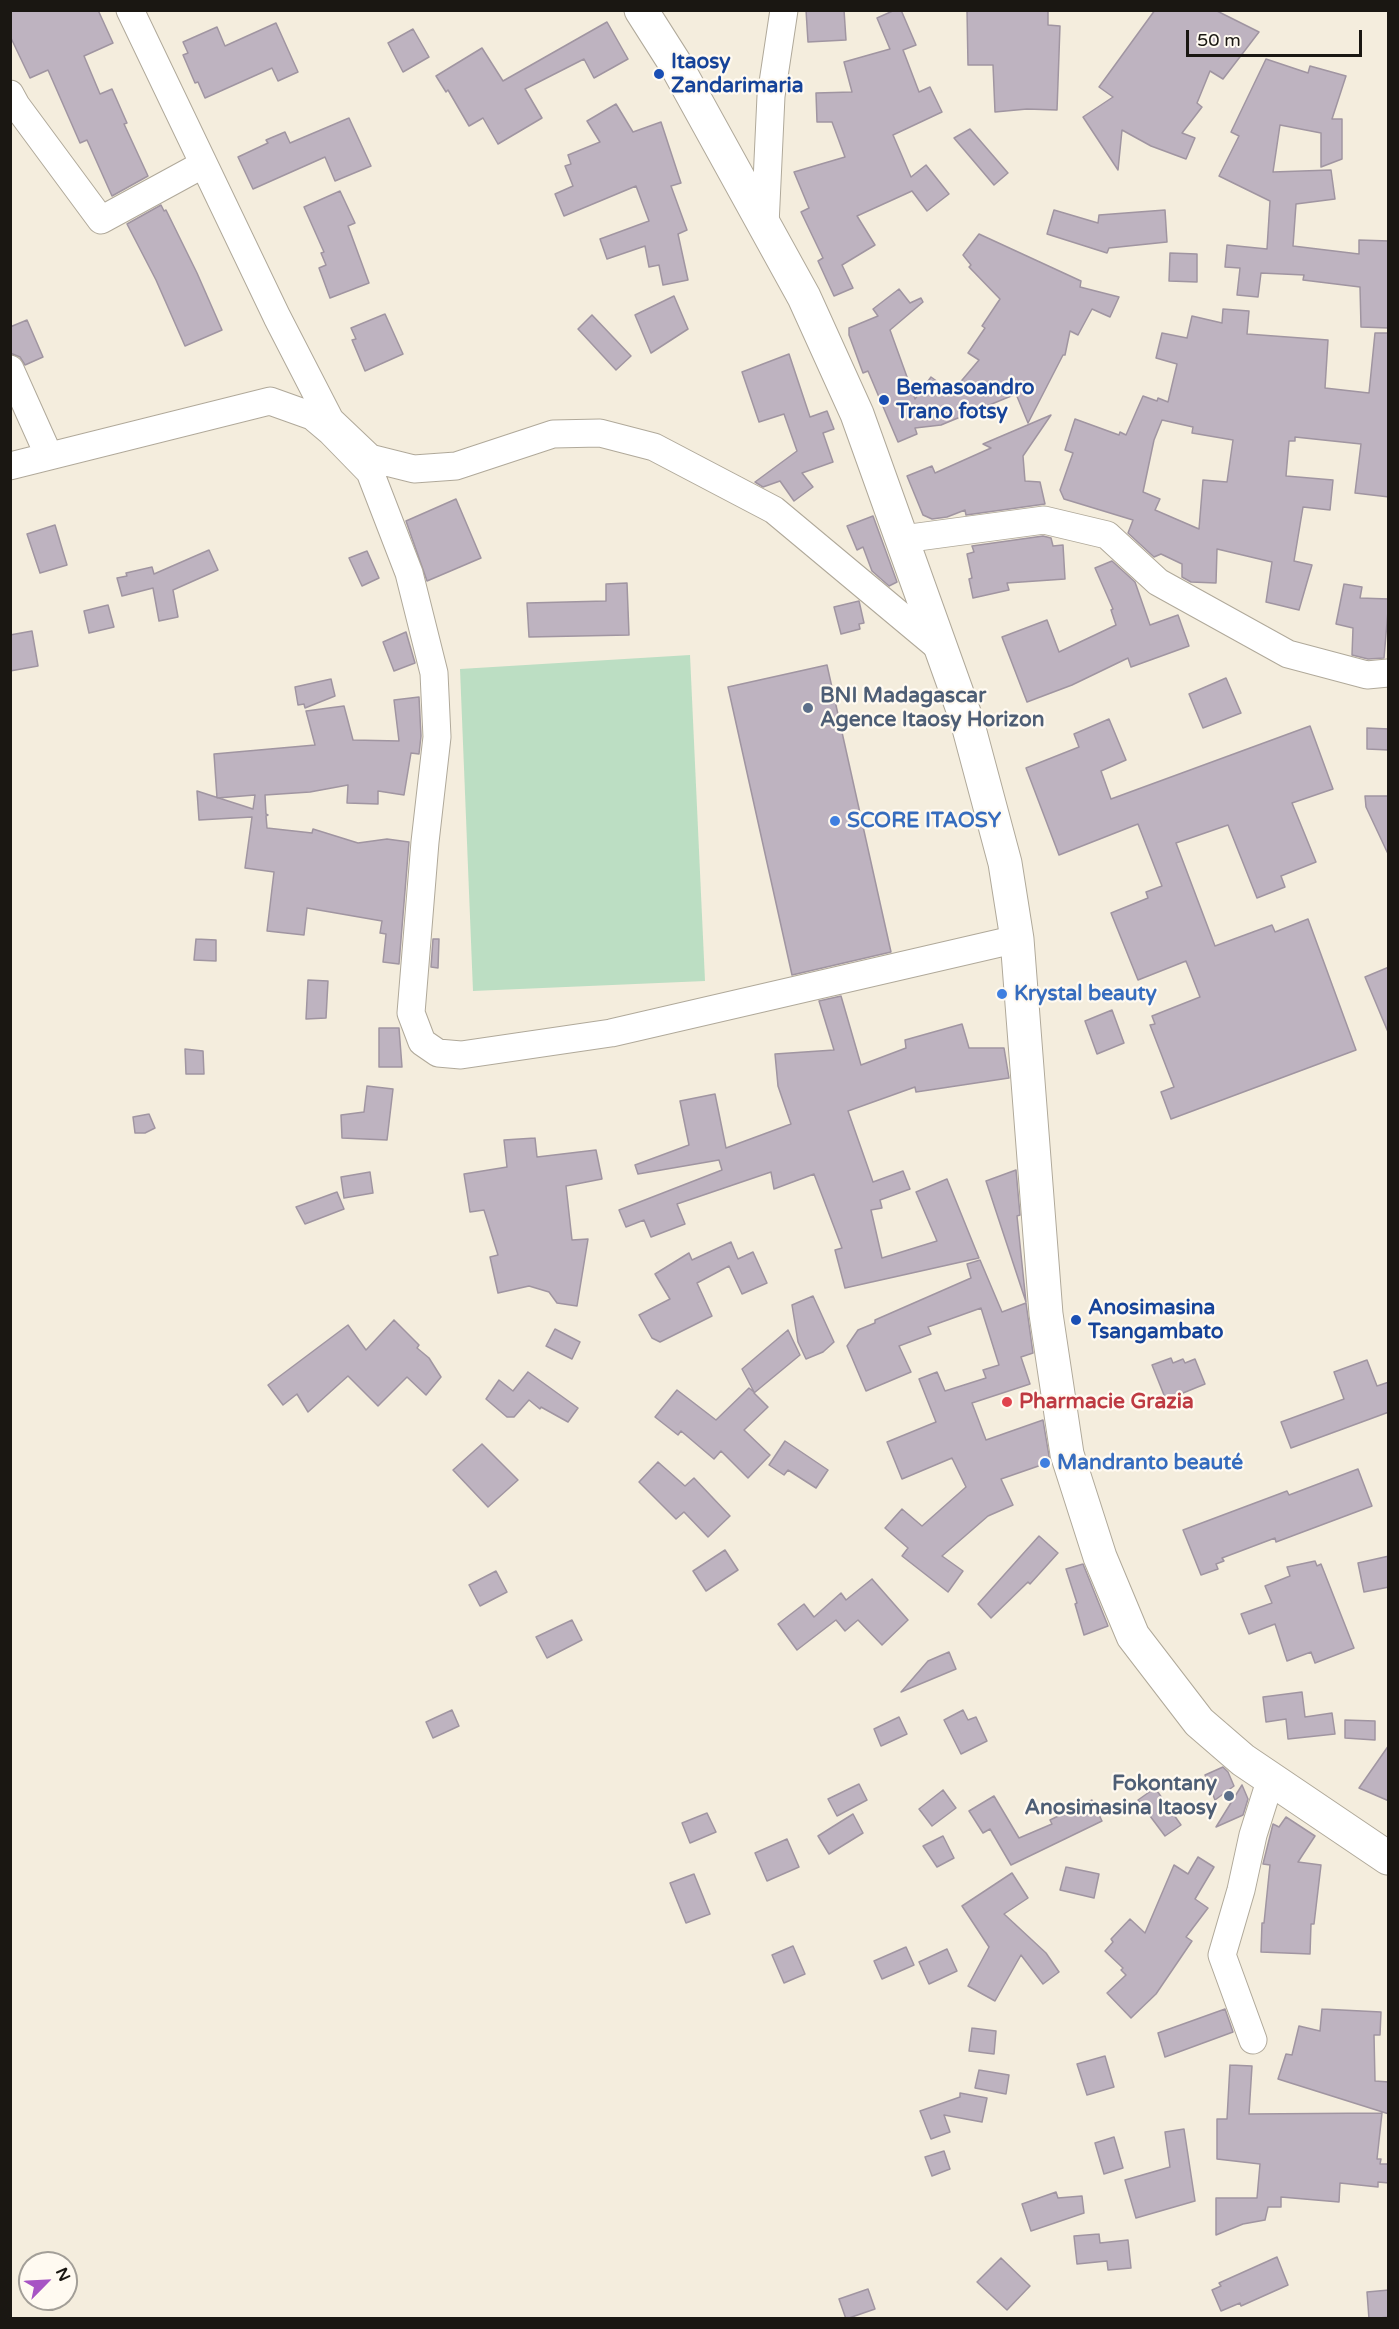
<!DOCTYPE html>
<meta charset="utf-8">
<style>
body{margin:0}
#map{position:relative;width:1399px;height:2329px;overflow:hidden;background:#f4eddd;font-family:"Varela Round",sans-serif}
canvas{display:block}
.frame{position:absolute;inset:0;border:12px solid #1a1712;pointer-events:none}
.north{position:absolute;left:18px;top:2251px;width:60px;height:60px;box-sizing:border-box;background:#fffaf1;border:2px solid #a39f98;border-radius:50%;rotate:66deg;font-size:16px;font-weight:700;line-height:24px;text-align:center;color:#1a1712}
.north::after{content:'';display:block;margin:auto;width:21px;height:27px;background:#a754c4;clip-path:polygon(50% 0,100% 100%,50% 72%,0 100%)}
.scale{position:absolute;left:1186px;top:30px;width:176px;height:27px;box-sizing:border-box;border:3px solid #1a1712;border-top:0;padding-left:8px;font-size:18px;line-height:21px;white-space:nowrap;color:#1a1712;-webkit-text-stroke:4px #fffaf1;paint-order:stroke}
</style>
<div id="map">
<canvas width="1399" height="2329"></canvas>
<div class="frame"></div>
<div class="north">N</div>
<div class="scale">50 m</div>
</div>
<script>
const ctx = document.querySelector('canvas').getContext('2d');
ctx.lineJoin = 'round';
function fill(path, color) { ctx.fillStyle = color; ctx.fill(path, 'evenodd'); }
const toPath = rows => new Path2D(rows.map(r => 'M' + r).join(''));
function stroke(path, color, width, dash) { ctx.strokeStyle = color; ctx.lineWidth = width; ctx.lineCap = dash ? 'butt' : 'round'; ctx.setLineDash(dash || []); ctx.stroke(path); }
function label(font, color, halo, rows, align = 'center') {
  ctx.font = font + ' "Varela Round",sans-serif'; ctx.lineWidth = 4.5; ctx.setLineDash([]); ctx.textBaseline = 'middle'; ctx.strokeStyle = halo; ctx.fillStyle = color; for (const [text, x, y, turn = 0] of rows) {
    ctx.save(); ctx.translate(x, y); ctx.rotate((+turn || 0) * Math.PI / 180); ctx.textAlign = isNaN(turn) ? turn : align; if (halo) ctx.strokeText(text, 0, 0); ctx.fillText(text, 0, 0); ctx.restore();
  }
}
const green = toPath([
 [690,655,705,981,473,991,460,669]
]);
const building = toPath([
 [10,10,98,10,113,43,84,56,100,94,112,89,127,123,124,124,148,176,112,196,87,140,80,143,48,70,30,78,10,36,10,10],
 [806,10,844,10,846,40,808,42,806,10],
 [895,10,901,10,916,45,903,50,919,92,930,87,942,112,893,135,911,177,926,165,949,194,927,211,912,191,857,216,875,245,842,265,853,288,834,296,818,261,823,258,801,212,809,208,794,172,845,157,832,122,817,122,816,93,852,92,844,62,890,49,877,18,895,10],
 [967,10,1048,10,1048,25,1060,26,1057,110,1027,109,995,112,993,65,968,65,967,10],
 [1155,10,1215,10,1259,32,1223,79,1210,71,1197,103,1202,107,1182,133,1195,138,1186,159,1151,146,1122,130,1118,170,1083,117,1113,97,1099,87,1155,10],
 [607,22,628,59,594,78,584,59,525,89,542,118,498,144,483,118,469,126,448,90,446,92,436,76,482,48,503,81,607,22],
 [276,23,298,72,278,81,272,68,205,98,198,82,195,83,183,55,188,53,183,42,217,27,225,46,276,23],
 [413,29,429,57,403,72,388,43,413,29],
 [1266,59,1308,73,1310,66,1346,76,1332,119,1342,119,1342,159,1321,167,1321,133,1280,125,1273,172,1331,170,1335,199,1296,204,1293,246,1359,254,1359,240,1389,241,1389,328,1361,327,1360,287,1303,280,1304,275,1261,273,1258,297,1237,295,1240,268,1225,267,1227,245,1267,249,1270,201,1219,176,1239,136,1231,132,1266,59],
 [616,104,633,132,661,122,681,183,671,186,687,230,678,234,688,280,663,285,659,265,649,267,645,246,607,259,600,239,649,221,636,186,564,216,555,194,573,186,565,166,571,164,568,155,600,142,587,121,616,104],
 [349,118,371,166,335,181,325,157,253,189,238,157,268,143,266,140,285,132,290,143,349,118],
 [970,129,1008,173,994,185,954,138,970,129],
 [340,191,355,223,348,226,369,283,330,298,319,268,326,265,321,253,324,252,304,207,340,191],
 [161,205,164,211,166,210,197,273,222,330,185,346,156,280,127,224,161,205],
 [1054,210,1098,223,1099,215,1165,210,1167,242,1109,248,1107,253,1047,234,1054,210],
 [979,234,1081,281,1080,287,1119,297,1110,317,1092,309,1078,335,1070,331,1065,355,1063,355,1028,423,1016,394,941,425,915,428,917,434,898,442,868,371,863,373,849,335,849,328,878,316,873,309,899,289,910,303,921,298,923,302,890,330,915,399,931,377,952,392,979,360,968,353,985,328,982,326,1000,299,969,267,971,265,963,255,979,234],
 [1170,253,1197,254,1197,282,1169,281,1170,253],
 [674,296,688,329,651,353,635,315,674,296],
 [1223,309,1249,311,1247,334,1328,340,1325,388,1369,393,1375,333,1389,333,1389,497,1355,493,1361,444,1295,437,1295,441,1289,441,1286,476,1333,480,1330,510,1303,507,1294,561,1312,565,1299,610,1266,602,1272,562,1217,549,1216,583,1191,582,1182,577,1182,564,1161,554,1154,557,1128,533,1133,520,1064,499,1060,490,1073,453,1065,450,1075,419,1119,435,1120,432,1126,435,1143,396,1157,401,1158,398,1168,402,1177,364,1156,358,1162,333,1187,338,1192,316,1222,323,1223,309],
 [1162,420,1193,427,1192,433,1233,440,1227,482,1203,480,1199,529,1155,510,1160,499,1143,492,1154,440,1162,420],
 [385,314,403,354,365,371,352,340,356,339,351,328,385,314],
 [592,315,631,356,616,370,578,329,592,315],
 [27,320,43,357,25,365,20,357,10,353,10,327,27,320],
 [789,354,810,417,827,411,834,429,823,433,833,462,802,473,813,487,794,501,780,481,763,487,755,482,797,451,784,414,759,422,742,372,789,354],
 [1051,415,1023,456,1025,481,1040,482,1045,504,966,515,965,510,947,517,932,519,923,515,907,476,932,466,935,473,991,448,983,444,1051,415],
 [456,499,481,558,427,581,406,521,456,499],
 [873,516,897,582,889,586,872,571,863,547,857,550,847,526,873,516],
 [55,525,67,565,40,573,27,534,55,525],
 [1043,536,1051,538,1053,546,1063,545,1065,579,1007,583,1009,590,973,598,969,579,972,578,967,554,974,552,972,546,1043,536],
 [209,550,218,570,173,590,178,617,159,621,153,588,122,596,117,578,127,576,126,573,152,567,154,574,209,550],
 [367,551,379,578,362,586,349,558,367,551],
 [1112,561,1135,582,1150,625,1178,615,1189,646,1131,667,1128,658,1072,685,1027,702,1002,637,1047,620,1059,652,1116,625,1111,610,1113,609,1095,568,1112,561],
 [627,583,629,635,529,637,527,603,606,601,606,584,627,583],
 [1344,584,1362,587,1360,598,1389,599,1384,658,1368,659,1352,655,1353,628,1336,624,1344,584],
 [859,601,864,623,859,624,860,629,841,634,834,607,859,601],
 [108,605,114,627,89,633,84,611,108,605],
 [32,631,38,666,10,671,10,635,32,631],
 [406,632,415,663,394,671,383,642,406,632],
 [827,665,891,952,792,975,728,687,827,665],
 [1226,678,1241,713,1203,728,1189,694,1226,678],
 [331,679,335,696,305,708,304,704,298,705,295,687,331,679],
 [419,697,421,736,419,754,411,753,404,795,378,791,378,804,347,803,348,785,310,792,265,795,266,814,268,815,266,816,267,828,312,833,313,829,358,843,387,839,409,842,399,964,383,962,386,934,380,933,382,921,307,908,304,935,267,931,274,872,245,868,252,817,199,820,197,791,253,809,255,795,217,798,214,754,315,745,306,711,344,706,353,740,399,741,394,700,419,697],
 [1109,719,1126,760,1101,771,1111,799,1310,726,1333,789,1292,803,1316,862,1281,876,1285,887,1257,898,1228,825,1176,843,1215,946,1272,925,1275,932,1308,919,1356,1050,1171,1119,1161,1092,1174,1087,1150,1025,1155,1024,1152,1016,1200,997,1186,961,1138,980,1111,913,1148,898,1146,892,1162,886,1138,824,1059,855,1026,768,1079,747,1074,734,1109,719],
 [1367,728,1389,729,1389,750,1367,749,1367,728],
 [1365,796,1389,796,1389,856,1366,807,1365,796],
 [196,939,216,940,216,961,194,960,196,939],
 [433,939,439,939,438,968,431,967,433,939],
 [1389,967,1389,1032,1388,1032,1365,977,1389,967],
 [308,980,328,981,326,1018,306,1019,308,980],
 [841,996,861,1065,906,1048,905,1040,962,1024,969,1048,1004,1048,1009,1078,916,1092,915,1087,848,1111,873,1182,903,1171,910,1189,880,1200,882,1208,871,1210,882,1258,937,1241,916,1192,947,1179,979,1258,845,1288,835,1250,842,1248,814,1174,774,1189,771,1172,677,1204,685,1224,651,1237,644,1220,626,1227,619,1210,722,1170,719,1160,638,1174,635,1165,689,1145,680,1101,715,1094,726,1148,791,1124,778,1086,775,1054,834,1050,819,1001,841,996],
 [1112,1010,1124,1043,1097,1054,1085,1021,1112,1010],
 [379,1028,399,1028,402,1067,379,1067,379,1028],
 [185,1049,203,1051,204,1074,186,1074,185,1049],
 [367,1086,393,1089,387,1140,342,1138,341,1115,364,1112,367,1086],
 [149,1114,155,1128,145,1133,135,1133,133,1117,149,1114],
 [535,1138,537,1157,596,1150,602,1179,566,1186,572,1240,588,1239,577,1306,557,1303,549,1292,529,1286,498,1293,490,1257,498,1255,484,1210,470,1212,464,1174,507,1167,504,1140,535,1138],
 [1016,1170,1020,1215,1017,1216,1026,1302,986,1181,1016,1170],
 [370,1172,373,1193,344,1198,341,1177,370,1172],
 [337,1192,344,1209,305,1224,296,1207,337,1192],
 [731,1242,738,1259,753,1252,767,1283,742,1294,729,1266,697,1283,712,1316,660,1342,652,1338,639,1315,670,1299,655,1274,689,1253,692,1260,731,1242],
 [980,1260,1002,1312,1026,1303,1033,1353,1021,1357,1030,1384,972,1403,986,1440,1043,1420,1050,1462,1001,1479,1013,1505,988,1516,942,1556,963,1571,948,1592,902,1556,908,1548,885,1528,902,1509,922,1526,966,1487,952,1458,902,1479,887,1442,936,1422,919,1379,937,1372,945,1391,986,1378,983,1370,999,1365,981,1308,928,1327,931,1334,899,1346,911,1372,866,1391,847,1346,858,1330,875,1323,875,1320,971,1278,967,1264,980,1260],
 [813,1296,834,1342,823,1352,806,1359,798,1342,792,1305,813,1296],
 [394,1320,419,1345,417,1348,429,1358,441,1377,426,1395,407,1377,378,1406,348,1376,308,1412,297,1394,283,1405,268,1385,348,1325,366,1350,394,1320],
 [555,1329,580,1342,572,1359,546,1346,555,1329],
 [788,1330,800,1355,754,1393,768,1407,744,1430,770,1455,748,1478,721,1451,714,1459,681,1431,678,1435,655,1417,677,1390,716,1420,749,1388,754,1392,742,1369,788,1330],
 [1171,1358,1173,1363,1183,1359,1185,1363,1195,1359,1205,1384,1166,1400,1152,1365,1171,1358],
 [1367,1360,1377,1386,1389,1382,1389,1412,1291,1448,1281,1422,1344,1399,1334,1372,1367,1360],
 [528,1372,578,1408,568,1422,541,1407,540,1409,529,1400,514,1417,507,1417,486,1399,499,1380,513,1391,528,1372],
 [785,1441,828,1470,816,1488,788,1470,784,1475,769,1465,785,1441],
 [482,1444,518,1480,488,1507,453,1470,482,1444],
 [658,1462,685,1486,694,1478,730,1516,708,1537,684,1512,676,1519,639,1482,658,1462],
 [1358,1469,1372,1506,1276,1542,1275,1538,1222,1558,1224,1561,1216,1564,1218,1569,1201,1575,1183,1530,1287,1491,1289,1495,1358,1469],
 [1039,1536,1058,1553,1030,1584,1028,1582,991,1618,978,1604,1039,1536],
 [725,1550,738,1570,706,1591,693,1571,725,1550],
 [1389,1556,1389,1587,1364,1592,1358,1563,1389,1556],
 [1315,1561,1317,1566,1321,1564,1354,1648,1315,1663,1311,1652,1287,1661,1275,1624,1249,1634,1241,1614,1272,1603,1265,1586,1290,1576,1287,1567,1315,1561],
 [1083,1564,1108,1626,1084,1635,1075,1604,1077,1603,1066,1569,1083,1564],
 [496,1571,507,1592,480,1606,469,1585,496,1571],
 [872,1579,908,1620,882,1645,858,1620,845,1631,836,1620,797,1650,778,1624,804,1604,814,1617,841,1593,846,1600,872,1579],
 [572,1620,582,1640,547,1658,536,1637,572,1620],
 [949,1652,956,1669,901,1692,928,1661,949,1652],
 [1302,1692,1305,1717,1332,1713,1335,1734,1288,1739,1286,1719,1266,1722,1263,1697,1302,1692],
 [452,1710,459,1726,433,1738,426,1722,452,1710],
 [963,1710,968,1720,976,1717,987,1741,961,1754,944,1720,963,1710],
 [899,1717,907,1734,881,1746,874,1729,899,1717],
 [1345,1720,1375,1721,1375,1740,1345,1738,1345,1720],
 [1389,1745,1389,1801,1359,1788,1389,1745],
 [1223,1767,1228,1772,1234,1786,1215,1800,1205,1775,1223,1767],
 [859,1784,867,1800,837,1816,828,1799,859,1784],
 [1242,1785,1248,1799,1243,1815,1216,1827,1242,1785],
 [1155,1788,1181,1825,1165,1836,1138,1800,1155,1788],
 [943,1790,956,1808,932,1826,919,1809,943,1790],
 [994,1796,1019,1838,1052,1824,1050,1820,1092,1800,1102,1821,1011,1865,990,1829,983,1833,969,1811,994,1796],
 [707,1813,716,1832,690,1843,682,1823,707,1813],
 [853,1814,863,1833,829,1854,818,1836,853,1814],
 [1286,1817,1315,1836,1298,1862,1321,1865,1314,1924,1311,1924,1310,1954,1261,1952,1262,1923,1264,1923,1270,1865,1263,1864,1273,1824,1279,1827,1286,1817],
 [943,1836,954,1858,937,1867,923,1846,943,1836],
 [787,1839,799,1867,767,1881,755,1853,787,1839],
 [1198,1857,1214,1867,1195,1899,1208,1908,1186,1937,1192,1941,1156,1994,1131,2018,1107,1993,1126,1975,1121,1970,1123,1968,1105,1951,1113,1942,1111,1939,1130,1919,1145,1933,1174,1865,1188,1874,1198,1857],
 [1066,1867,1099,1874,1094,1898,1060,1890,1066,1867],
 [1012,1873,1028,1898,1004,1914,1046,1953,1059,1972,1043,1984,1021,1955,995,2001,968,1986,989,1947,962,1906,1012,1873],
 [694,1874,710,1914,686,1923,670,1883,694,1874],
 [793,1946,805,1974,784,1983,772,1955,793,1946],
 [906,1947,914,1965,882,1979,874,1961,906,1947],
 [947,1949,957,1971,929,1984,919,1962,947,1949],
 [1225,2009,1233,2032,1165,2057,1158,2033,1225,2009],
 [1322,2009,1381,2012,1380,2035,1374,2035,1375,2081,1389,2082,1389,2114,1278,2079,1286,2054,1292,2055,1299,2026,1320,2031,1322,2009],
 [972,2028,996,2031,994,2054,969,2051,972,2028],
 [1105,2056,1114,2087,1087,2095,1077,2064,1105,2056],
 [1230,2065,1252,2066,1249,2114,1382,2113,1377,2159,1381,2159,1380,2164,1389,2164,1389,2183,1378,2182,1378,2187,1340,2183,1339,2202,1281,2197,1281,2207,1268,2207,1265,2220,1243,2224,1216,2235,1216,2198,1257,2198,1260,2164,1217,2159,1217,2119,1227,2119,1230,2065],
 [979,2070,1009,2075,1006,2094,975,2088,979,2070],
 [960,2093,987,2098,982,2122,944,2115,950,2132,931,2139,920,2111,960,2097,960,2093],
 [1184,2129,1195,2201,1136,2218,1125,2180,1170,2167,1165,2132,1184,2129],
 [1114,2137,1123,2168,1104,2174,1095,2143,1114,2137],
 [944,2151,950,2169,932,2176,925,2157,944,2151],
 [1056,2192,1058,2198,1082,2196,1084,2213,1031,2231,1022,2204,1056,2192],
 [1099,2234,1100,2243,1128,2240,1131,2268,1108,2270,1107,2261,1077,2264,1074,2236,1099,2234],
 [1277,2257,1288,2285,1241,2306,1240,2303,1221,2311,1212,2290,1221,2286,1219,2283,1277,2257],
 [1001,2258,1030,2286,1007,2310,977,2282,1001,2258],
 [868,2289,875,2309,846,2319,839,2299,868,2289],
 [1389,2290,1389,2317,1369,2319,1367,2292,1389,2290]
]);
const street = toPath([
 [130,10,277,317,330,420,370,458,414,469,456,466,553,434,600,433,654,447,774,510,943,651],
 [10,94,16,105,101,220,202,165],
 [765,225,771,96,784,10],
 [10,369,49,456],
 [10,466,270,401,312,416,331,432,370,472,409,573,434,673,437,737,425,842,411,1013,422,1042,438,1053,461,1055,611,1033,1017,939],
 [903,539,1044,520,1107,535,1158,582,1288,654,1367,675,1388,673],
 [1253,2040,1222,1955,1241,1890,1253,1835,1271,1778]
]);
const secondary = toPath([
 [641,10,676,65,804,297,857,414,967,721,1005,863,1017,939,1046,1314,1067,1454,1100,1557,1133,1636,1199,1722,1243,1760,1388,1858]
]);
const markers = [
 [659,74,6,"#1a4fb4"],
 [884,400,6,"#1a4fb4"],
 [808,708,6,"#5c6f8a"],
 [835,821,6,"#3f7fe0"],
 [1002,994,6,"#3f7fe0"],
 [1076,1320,6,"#1a4fb4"],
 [1007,1402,6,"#e0444e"],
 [1045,1463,6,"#3f7fe0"],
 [1229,1796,6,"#5c6f8a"]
];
const transitNames = [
 ["Itaosy",671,62],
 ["Zandarimaria",671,86],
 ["Bemasoandro",896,388],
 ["Trano fotsy",896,412],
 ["Anosimasina",1088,1308],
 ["Tsangambato",1088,1332]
];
const serviceNames = [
 ["BNI Madagascar",820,696],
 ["Agence Itaosy Horizon",820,720],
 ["Fokontany",1217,1784,"right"],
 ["Anosimasina Itaosy",1217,1808,"right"]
];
const shopNames = [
 ["SCORE ITAOSY",847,821],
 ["Krystal beauty",1014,994],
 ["Mandranto beauté",1057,1463]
];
const healthNames = [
 ["Pharmacie Grazia",1019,1402]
];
fill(green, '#bcdec3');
fill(building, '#beb3c0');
stroke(building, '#a095a1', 1.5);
stroke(street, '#b0a99a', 29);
stroke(secondary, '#b0a99a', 35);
stroke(street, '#fff', 27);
stroke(secondary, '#fff', 33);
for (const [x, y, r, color] of markers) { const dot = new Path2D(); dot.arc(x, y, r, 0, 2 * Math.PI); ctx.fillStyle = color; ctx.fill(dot); stroke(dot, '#fffaf1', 2); }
label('bold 21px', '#164399', '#fffaf1', transitNames, 'left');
label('bold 21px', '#4e5e75', '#fffaf1', serviceNames, 'left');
label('bold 21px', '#366cbe', '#fffaf1', shopNames, 'left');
label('bold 21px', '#be3a42', '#fffaf1', healthNames, 'left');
</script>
